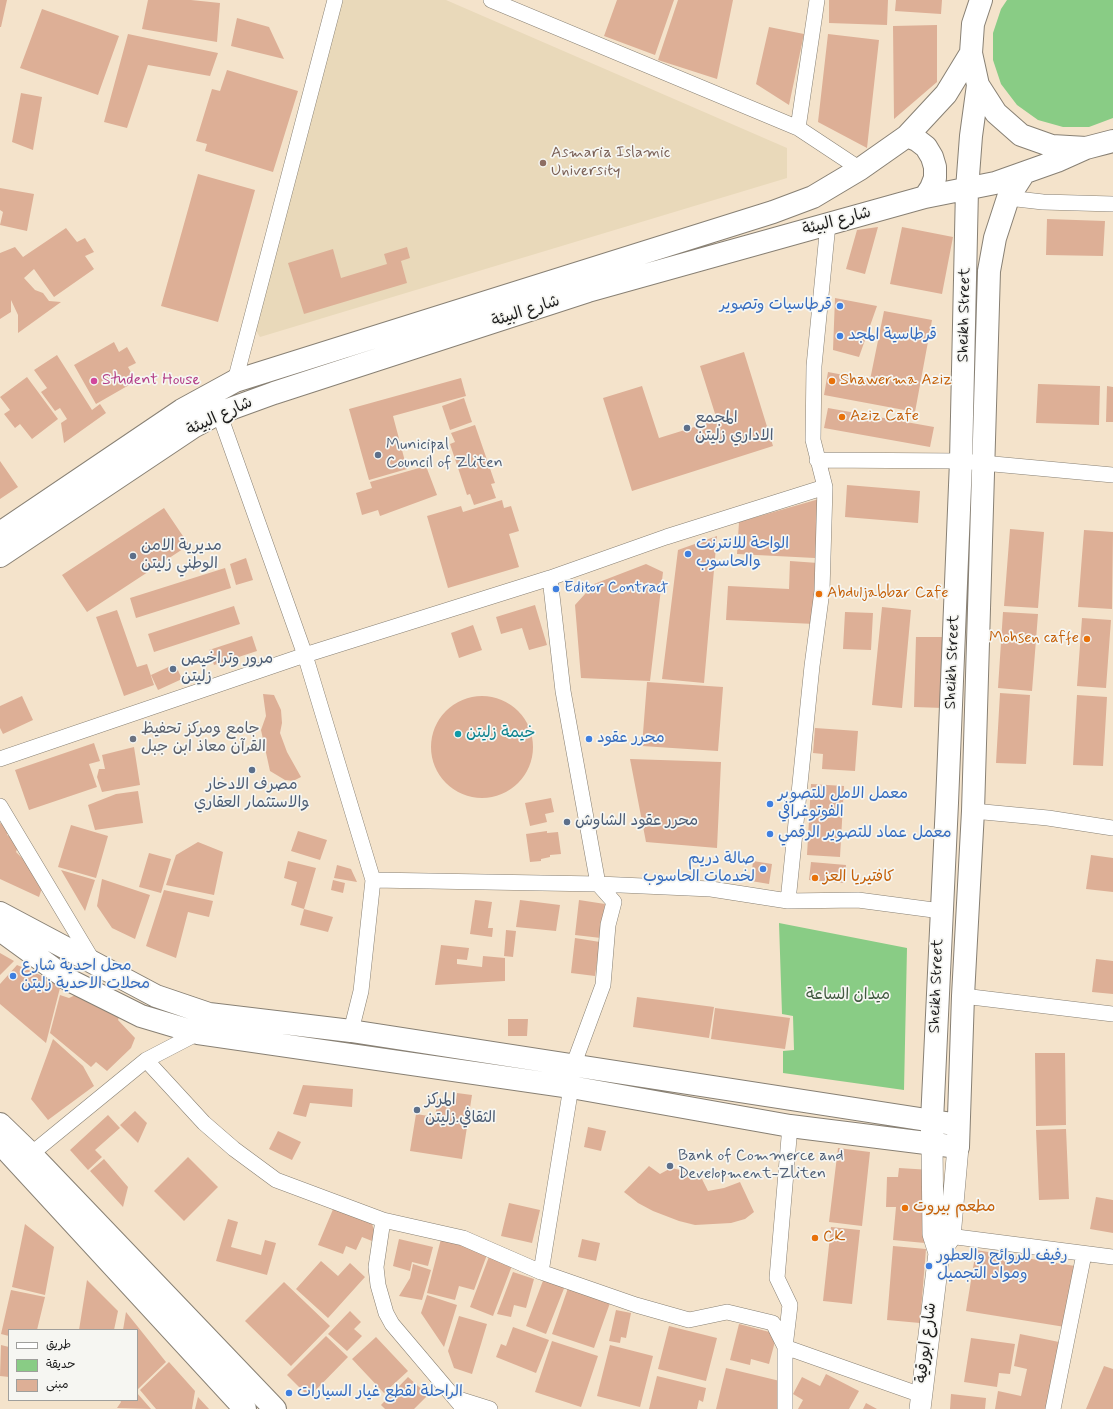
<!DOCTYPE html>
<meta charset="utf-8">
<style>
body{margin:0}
#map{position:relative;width:1113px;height:1409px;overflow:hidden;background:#f4e3cb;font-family:Mynerve,"Playpen Sans Arabic",sans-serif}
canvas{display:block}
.legend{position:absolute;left:8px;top:1329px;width:130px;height:72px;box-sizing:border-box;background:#f6f6f2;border:1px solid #9f9f9c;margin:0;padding:5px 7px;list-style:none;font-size:12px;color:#1c1c1c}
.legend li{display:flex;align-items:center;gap:8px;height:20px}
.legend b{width:20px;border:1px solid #9f9f9c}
</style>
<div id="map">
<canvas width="1113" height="1409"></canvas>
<ul class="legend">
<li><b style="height:5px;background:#fff"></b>طريق</li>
<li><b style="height:11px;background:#89cc85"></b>حديقة</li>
<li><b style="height:11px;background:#ddaf96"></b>مبنى</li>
</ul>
</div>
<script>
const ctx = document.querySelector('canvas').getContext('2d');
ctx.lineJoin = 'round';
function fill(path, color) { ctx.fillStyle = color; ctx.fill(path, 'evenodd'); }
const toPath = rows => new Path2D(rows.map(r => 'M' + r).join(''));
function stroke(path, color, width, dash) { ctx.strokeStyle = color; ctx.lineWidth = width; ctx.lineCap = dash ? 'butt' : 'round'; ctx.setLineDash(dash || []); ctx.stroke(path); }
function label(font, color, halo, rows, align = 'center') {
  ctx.font = font + ' Mynerve,"Playpen Sans Arabic",sans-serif'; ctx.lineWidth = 3.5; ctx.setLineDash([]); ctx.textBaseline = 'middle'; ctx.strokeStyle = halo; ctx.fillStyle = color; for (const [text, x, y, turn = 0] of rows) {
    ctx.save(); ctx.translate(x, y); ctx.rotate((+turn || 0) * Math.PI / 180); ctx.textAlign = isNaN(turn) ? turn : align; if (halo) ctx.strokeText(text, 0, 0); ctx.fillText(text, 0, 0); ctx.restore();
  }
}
const built = toPath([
 [342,0,446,0,787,148,787,178,260,337,254,328]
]);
const green = toPath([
 [1007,0,1113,0,1113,118,1089,127,1063,127,1038,120,1017,105,1001,84,993,60,993,33,1001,9],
 [779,923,907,948,904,1090,783,1073,783,1051,794,1050,793,1016,782,1014]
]);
const building = toPath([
 [0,0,7,0,1,27,0,27],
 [148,0,191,0,220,3,217,42,142,29],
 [617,0,674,0,655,55,604,36],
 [678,0,733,0,717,79,658,60],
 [829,0,888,0,887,25,829,23],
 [896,0,942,0,941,14,895,11],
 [42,9,119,36,98,95,20,68],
 [237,18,269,27,284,59,231,46],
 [937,25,937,82,894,119,893,26],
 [769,27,804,34,789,105,756,84],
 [128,34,218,53,210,76,148,65,127,128,104,122],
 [828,34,879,40,867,148,818,122],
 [227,70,298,91,273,172,205,151,207,144,196,141,212,89,220,91],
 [21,93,42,97,33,150,12,142],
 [198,174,255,190,218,322,161,306],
 [0,188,34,194,27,231,0,225,3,212,0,210],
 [1047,219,1105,221,1103,256,1046,255],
 [878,227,865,274,846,269,857,230],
 [902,227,953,237,942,294,890,284],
 [66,228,77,242,85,238,94,252,85,256,94,269,54,297,34,269,24,278,35,290,43,293,49,301,61,302,18,333,18,315,11,300,11,312,0,319,0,253,15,247,23,257],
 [407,247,410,258,401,261,407,283,304,314,288,263,333,249,341,278,387,264,384,254],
 [835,298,877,306,859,357,833,350],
 [884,311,932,320,915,412,824,395,828,372,870,380],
 [114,342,119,352,127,347,136,363,128,367,136,381,96,404,74,365],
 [744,352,773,446,632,491,603,398,642,386,659,438,717,420,700,366],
 [57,355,92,410,100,404,106,413,64,443,61,423,67,419,60,408,55,411,41,392,47,388,34,370],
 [27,377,58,419,32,439,20,424,15,428,4,414,10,410,0,397],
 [461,378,466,396,393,416,407,469,369,480,349,409],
 [1038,384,1100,386,1099,425,1036,423],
 [1107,386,1113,387,1113,422,1106,422],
 [464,398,472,422,450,430,442,406],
 [828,408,934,427,930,447,824,428],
 [475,425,495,483,491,484,496,498,474,505,470,494,467,495,450,444,455,442,451,433],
 [0,461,18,487,0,499],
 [426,466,437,495,380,516,378,510,362,515,356,493,372,488,370,482],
 [847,485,920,491,918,523,845,517],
 [819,499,815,558,737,554,739,522],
 [502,500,504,508,511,506,519,531,509,534,519,567,448,588,427,516,461,506,463,512],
 [164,508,189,545,87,612,62,575],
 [1010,529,1044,532,1038,608,1004,606],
 [1084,530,1113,532,1112,609,1078,607],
 [717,536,704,683,662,679,678,550],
 [246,558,253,580,236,585,230,564],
 [790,561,818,563,815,624,726,620,728,586,789,589],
 [646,564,663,572,650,681,581,678,575,605,594,584],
 [225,568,231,588,136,618,130,598],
 [535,605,547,645,529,650,522,628,501,634,496,617],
 [234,606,240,624,154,652,148,634],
 [882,607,911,610,902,708,872,705],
 [117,610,137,667,147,664,154,685,124,696,96,617],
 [845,612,873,613,871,650,843,649],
 [1003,612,1038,614,1032,691,998,688],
 [1082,618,1111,620,1106,688,1077,686],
 [473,625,482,650,459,658,451,633],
 [252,636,257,651,214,665,209,650],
 [916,637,945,637,943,708,914,707],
 [175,664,182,679,158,690,151,675],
 [647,682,723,687,718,751,642,746],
 [1000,693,1030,695,1026,764,996,763],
 [263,694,274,695,281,710,282,723,280,733,287,752,301,777,293,781,285,780,270,771,261,730,266,716],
 [1077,695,1107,697,1103,766,1073,765],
 '431 747a51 51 0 1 1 102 0a51 51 0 1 1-102 0Z',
 [22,696,33,720,3,734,0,728,0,706],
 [815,728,858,731,855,771,822,769,823,754,813,753],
 [94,743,100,761,89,764,97,787,29,810,15,770],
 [134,747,140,785,102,792,97,777,99,769,105,769,102,755],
 [630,759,721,762,717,848,646,842],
 [811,784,844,786,840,857,807,855],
 [138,791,143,823,95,830,88,805,116,794],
 [551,798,554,812,545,814,547,822,530,826,525,803],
 [0,823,10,828,7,835,20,841,16,852,24,860,43,885,39,897,0,879],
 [71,825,108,836,96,878,58,867],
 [298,831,327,840,320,860,291,851],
 [547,831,547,833,558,832,561,854,550,855,550,857,541,859,541,861,530,862,526,834],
 [198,842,223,852,214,895,166,885,176,855],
 [149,853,171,859,161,893,139,887],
 [1091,855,1113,858,1113,892,1086,889],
 [288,861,316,868,304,909,291,905,297,882,284,878],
 [753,861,772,864,769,884,751,881],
 [811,862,846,865,844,883,809,880],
 [337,865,351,869,357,882,334,878],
 [61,870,95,880,85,911],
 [102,879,150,895,135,939,112,928,97,906],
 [333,880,345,883,343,893,331,890],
 [164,890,213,901,209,917,188,912,176,958,146,946],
 [475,900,492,902,488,928,493,928,492,937,470,934],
 [520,900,560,905,556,931,516,927],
 [579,900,605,904,601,938,575,935],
 [304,909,333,917,328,932,300,925],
 [506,930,516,931,513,957,504,956],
 [575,938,600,942,595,976,571,973],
 [441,945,469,948,467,960,457,959,457,964,482,967,483,956,505,958,505,981,435,985],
 [0,953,14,961,0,975],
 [1096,959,1113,961,1113,994,1092,992],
 [17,965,61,984,46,1043,0,1004,0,984],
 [84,991,120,1014,118,1020,135,1038,131,1048,107,1071,96,1062,91,1067,50,1033,60,995,69,998],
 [637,997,714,1007,709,1038,633,1027],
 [715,1008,790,1018,785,1049,711,1039],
 [508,1019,528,1019,527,1036,508,1036],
 [53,1039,83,1066,94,1086,48,1120,31,1099],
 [1035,1053,1065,1053,1066,1125,1036,1126],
 [303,1085,353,1089,352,1107,310,1103,306,1117,293,1114],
 [457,1093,472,1095,462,1159,410,1151,416,1114,435,1117,438,1098,456,1100],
 [135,1111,147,1123,138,1143,120,1125],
 [108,1115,120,1128,95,1150,102,1157,88,1170,70,1150],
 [588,1127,606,1131,601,1151,584,1147],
 [1066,1129,1069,1199,1039,1200,1036,1130],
 [278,1131,301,1142,292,1160,269,1149],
 [838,1148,870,1152,862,1226,829,1222],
 [188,1157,218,1187,184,1221,154,1191],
 [104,1159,128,1187,123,1207,90,1171],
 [649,1166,660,1174,671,1168,690,1172,702,1179,708,1191,724,1188,740,1182,754,1212,745,1219,731,1223,695,1225,679,1221,653,1211,638,1203,624,1192],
 [899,1168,931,1170,925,1243,893,1240,896,1207,886,1207,887,1177,898,1177],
 [1096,1197,1113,1200,1113,1233,1090,1229],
 [509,1203,540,1210,532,1243,501,1236],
 [334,1207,371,1221,375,1233,372,1241,362,1237,356,1250,346,1246,343,1254,318,1245],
 [228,1219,238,1222,231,1247,261,1255,265,1240,276,1243,267,1275,216,1261],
 [25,1224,54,1247,45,1295,12,1287],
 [831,1227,860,1230,852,1304,823,1301],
 [399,1239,433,1247,428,1266,412,1262,410,1271,393,1266],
 [441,1239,488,1252,474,1290,459,1286,455,1300,427,1293],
 [582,1239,600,1243,596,1261,578,1257],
 [893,1246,926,1249,920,1323,887,1320],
 [976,1250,1075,1266,1065,1327,966,1311],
 [490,1254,513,1263,493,1316,470,1307],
 [321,1261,338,1276,350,1263,365,1277,328,1318,296,1289],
 [413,1264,431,1270,422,1300,399,1296,410,1278],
 [513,1272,534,1279,526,1308,514,1305,511,1317,497,1314],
 [544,1278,565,1286,546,1334,526,1326],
 [87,1280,118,1311,114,1330,79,1330],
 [284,1282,330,1326,291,1366,245,1321],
 [568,1288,610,1303,594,1348,552,1334],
 [11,1290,45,1297,37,1330,9,1330,9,1336,1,1334],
 [427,1295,457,1305,444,1347,421,1313],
 [616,1310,631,1313,626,1338,621,1337,620,1343,609,1341],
 [350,1311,361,1322,354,1329,362,1336,347,1351,328,1334],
 [126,1312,166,1362,137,1390,137,1330,123,1330],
 [459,1316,487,1324,472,1374,454,1368,448,1351],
 [739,1324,777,1334,769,1364,751,1359,750,1365,730,1360],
 [669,1326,717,1338,706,1381,658,1369],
 [513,1327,549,1340,536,1373,496,1357,501,1344,506,1346],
 [1020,1334,1059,1342,1047,1409,995,1409,998,1391,1021,1396,1027,1369,1014,1366],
 [326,1336,348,1357,309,1397,287,1375],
 [376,1337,408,1371,384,1393,352,1359],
 [971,1338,1015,1344,1010,1374,999,1373,997,1387,964,1382],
 [552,1341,598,1356,581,1407,535,1392],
 [1,1345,9,1347,9,1377,0,1376],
 [610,1345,653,1356,640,1407,597,1396],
 [169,1362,195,1391,192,1409,156,1409,140,1390],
 [1104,1366,1113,1369,1113,1409,1086,1409],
 [726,1368,784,1382,777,1409,716,1409],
 [826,1374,859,1391,849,1409,798,1409,803,1400,793,1394,802,1377,820,1386],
 [657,1376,706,1388,703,1402,699,1400,697,1409,649,1409],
 [408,1377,428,1395,414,1409,385,1409,381,1405],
 [137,1393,151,1409,117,1408,121,1402,120,1400,137,1400],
 [951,1394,986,1398,985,1409,950,1409],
 [198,1397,209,1409,195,1409],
 [866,1403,877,1409,863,1409]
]);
const street = toPath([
 [491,0,798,128,860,169],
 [798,128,817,0],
 [1008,198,1043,202,1113,204],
 [235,381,335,0],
 [219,413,305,655,373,880,361,991,351,1031],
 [817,460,961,461,1113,475],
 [0,759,305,655,550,578,666,537,825,487],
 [0,806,93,961],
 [973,811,1048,818,1113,828],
 [373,880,598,884,711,889,788,901,858,900,941,911],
 [788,901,812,666,822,591,825,487,813,440,814,366,828,224],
 [963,996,1113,1014],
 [146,1060,204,1123,234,1149,276,1180,383,1220,463,1238,541,1272,636,1305,689,1320,727,1312,773,1323,785,1347,921,1395],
 [31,1154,146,1060,198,1033],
 [383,1220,376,1267,378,1285,386,1313,392,1324,464,1409],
 [941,1235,1113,1257],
 [541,1272,571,1087,573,1066,603,985,608,925,614,902,598,884,563,691,550,578],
 [455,1398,490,1409],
 [785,1409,785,1347,790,1305,777,1278,790,1126],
 [1053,1409,1084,1254]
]);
const secondary = toPath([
 [939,1253,950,1237,958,1147],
 [920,1409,939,1253,933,1234,932,1144]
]);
const primary = toPath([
 [981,0,973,24,971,53,978,85,996,113,1021,135,1052,146,1086,148,1113,141],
 [907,136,917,140,926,147,932,157,935,167,935,178,931,188,925,197],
 [0,533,182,410,235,381,773,212,813,197,860,169,907,136,946,94,971,53],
 [0,556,193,427,219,413,274,393,588,291,925,197,995,183,1057,161,1086,148],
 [0,913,156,996,209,1014,351,1031,946,1123],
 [0,930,69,980,141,1016,198,1033,571,1087,790,1126,958,1147,963,996,973,811,989,271,995,238,1008,198,1024,173],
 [0,1124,31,1154,275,1409],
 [1,1144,245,1409],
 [932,1144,932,1121,947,803,961,461,967,189,971,136,978,85]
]);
const markers = [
 [543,163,4,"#8d6e63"],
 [840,306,4,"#3f7fe0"],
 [840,336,4,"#3f7fe0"],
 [94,381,4,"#d1479c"],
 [832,381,4,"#e8710a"],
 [842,417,4,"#e8710a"],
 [687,428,4,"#5c6f8a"],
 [378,455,4,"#5c6f8a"],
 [688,554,4,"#3f7fe0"],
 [133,556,4,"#5c6f8a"],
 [556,589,4,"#3f7fe0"],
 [819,594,4,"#e8710a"],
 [1087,639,4,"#e8710a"],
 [173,669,4,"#5c6f8a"],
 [458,734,4,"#0f9aa8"],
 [133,739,4,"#6b7280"],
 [589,739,4,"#3f7fe0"],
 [252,770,4,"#5c6f8a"],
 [770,804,4,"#3f7fe0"],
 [567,822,4,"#5c6f8a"],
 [770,834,4,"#3f7fe0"],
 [763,869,4,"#3f7fe0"],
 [815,878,4,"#e8710a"],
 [13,976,4,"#3f7fe0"],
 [417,1110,4,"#5c6f8a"],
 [670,1166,4,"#5c6f8a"],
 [905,1208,4,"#e8710a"],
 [815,1238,4,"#e8710a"],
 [929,1266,4,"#3f7fe0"],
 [289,1393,4,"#3f7fe0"]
];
const educationNames = [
 ["Asmaria Islamic",551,154],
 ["University",551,172]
];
const streetNames = [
 ["شارع البيئة",837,222,-15],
 ["شارع البيئة",526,312,-18],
 ["Sheikh Street",965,315,-89],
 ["شارع البيئة",220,417,-25],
 ["Sheikh Street",953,662,-88],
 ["Sheikh Street",937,986,-88],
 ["شارع ابورقية",927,1343,-83]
];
const shopNames = [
 ["قرطاسيات وتصوير",832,306,"right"],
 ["قرطاسية المجد",848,336],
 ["الواحة للانترنت",696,545],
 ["والحاسوب",696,563],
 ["Editor Contract",564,589],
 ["محرر عقود",597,739],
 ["معمل الامل للتصوير",778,795],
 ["الفوتوغرافي",778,813],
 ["معمل عماد للتصوير الرقمي",778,834],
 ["صالة دريم",755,860,"right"],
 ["لخدمات الحاسوب",755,878,"right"],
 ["محل احدية شارع",21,967],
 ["محلات الاحدية زليتن",21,985],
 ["رفيف للروائح والعطور",937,1257],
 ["ومواد التجميل",937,1275],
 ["الراحلة لقطع غيار السيارات",297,1393]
];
const hotelNames = [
 ["Student House",102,381]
];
const foodNames = [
 ["Shawerma Aziz",840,381],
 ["Aziz Cafe",850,417],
 ["Abduljabbar Cafe",827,594],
 ["Mohsen caffe",1079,639,"right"],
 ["كافتيريا العز",823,878],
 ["مطعم بيروت",913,1208],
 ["CK",823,1238]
];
const serviceNames = [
 ["المجمع",695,419],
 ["الاداري زليتن",695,437],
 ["Municipal",386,446],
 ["Council of Zliten",386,464],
 ["مديرية الامن",141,547],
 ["الوطني زليتن",141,565],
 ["مرور وتراخيص",181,660],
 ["زليتن",181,678],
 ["مصرف اﻻدخار",252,786,"center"],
 ["واﻻستثمار العقاري",252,804,"center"],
 ["محرر عقود الشاوش",575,822],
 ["المركز",425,1101],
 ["الثقافي.زليتن",425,1119],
 ["Bank of Commerce and",678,1157],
 ["Development-Zliten",678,1175]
];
const worshipNames = [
 ["جامع ومركز تحفيظ",141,730],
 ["القرآن معاذ ابن جبل",141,748]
];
const cultureNames = [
 ["خيمة زليتن",466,734]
];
const parkNames = [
 ["ميدان الساعة",848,996]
];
fill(built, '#e9d9ba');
fill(green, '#89cc85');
fill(building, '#ddaf96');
stroke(street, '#888074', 16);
stroke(secondary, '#888074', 22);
stroke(primary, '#888074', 24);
stroke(street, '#fff', 15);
stroke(secondary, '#fff', 21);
stroke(primary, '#fff', 22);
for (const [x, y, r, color] of markers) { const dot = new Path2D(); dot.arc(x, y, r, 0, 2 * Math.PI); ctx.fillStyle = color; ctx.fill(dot); stroke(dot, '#f6f6f2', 1.5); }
label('16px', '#785e54', '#f6f6f2', educationNames, 'left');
label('16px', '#1c1c1c', '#f6f6f2', streetNames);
label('16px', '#366cbe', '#f6f6f2', shopNames, 'left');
label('16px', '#b23c85', '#f6f6f2', hotelNames, 'left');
label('16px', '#c56008', '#f6f6f2', foodNames, 'left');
label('16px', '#4e5e75', '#f6f6f2', serviceNames, 'left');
label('16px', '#5b616d', '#f6f6f2', worshipNames, 'left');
label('16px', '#0d838f', '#f6f6f2', cultureNames, 'left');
label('16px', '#425a41', '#f6f6f2', parkNames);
</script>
